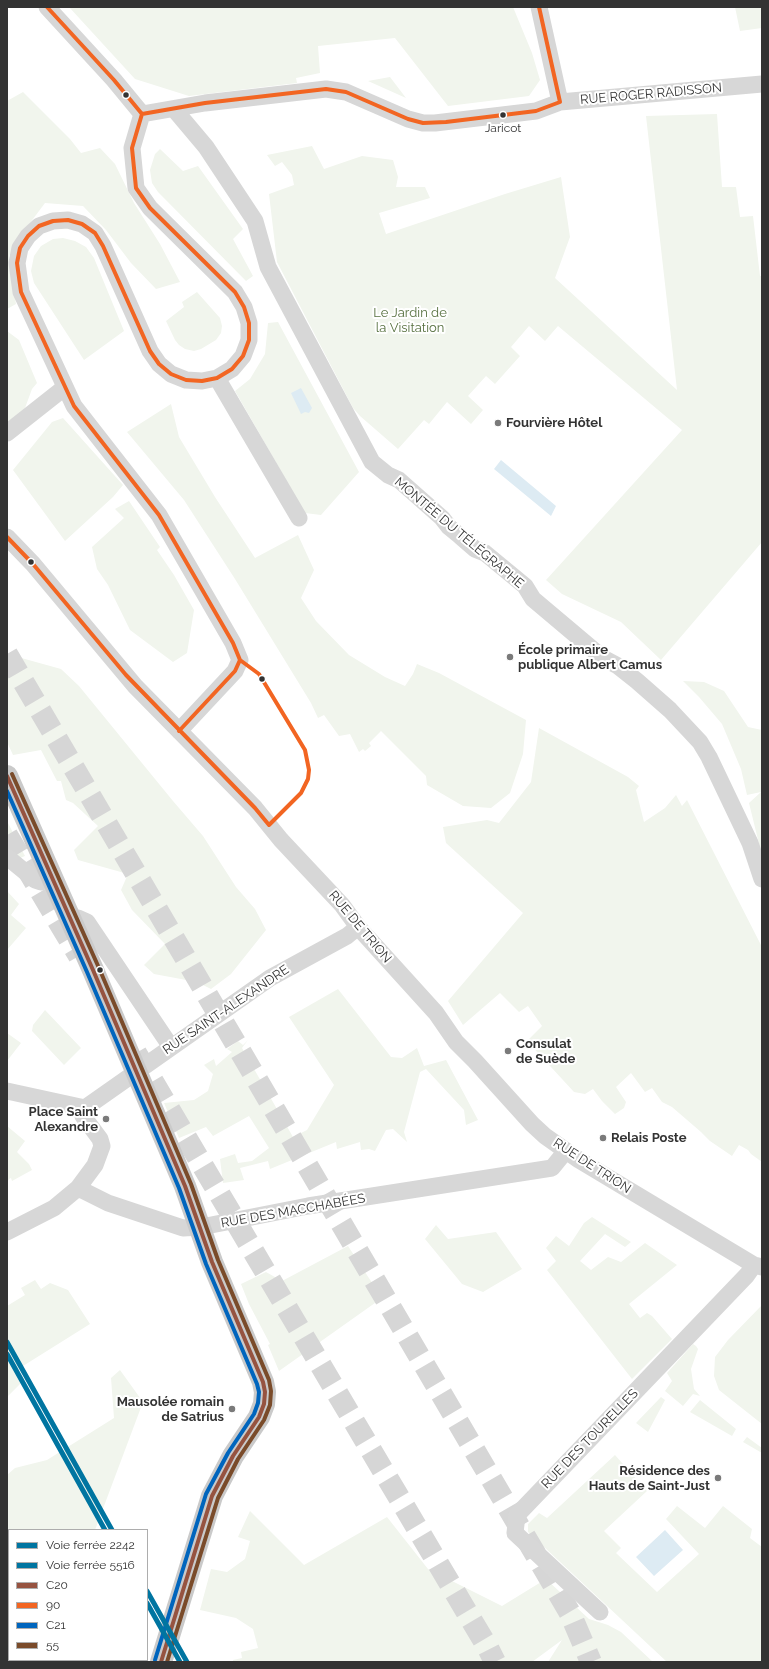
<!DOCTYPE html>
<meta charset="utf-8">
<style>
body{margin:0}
#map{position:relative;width:769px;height:1669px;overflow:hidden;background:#fff;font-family:Raleway,sans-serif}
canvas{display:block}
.frame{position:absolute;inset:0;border:8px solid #333;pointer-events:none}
.legend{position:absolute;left:8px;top:1529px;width:140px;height:132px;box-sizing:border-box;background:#fff;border:1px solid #adadad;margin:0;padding:5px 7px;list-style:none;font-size:12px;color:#333}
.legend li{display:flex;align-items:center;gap:8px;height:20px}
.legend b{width:20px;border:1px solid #adadad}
</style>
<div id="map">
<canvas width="769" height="1669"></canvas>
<div class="frame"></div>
<ul class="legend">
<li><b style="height:5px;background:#0075a1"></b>Voie ferrée 2242</li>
<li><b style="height:5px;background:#0075a1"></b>Voie ferrée 5516</li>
<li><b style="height:5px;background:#965340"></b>C20</li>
<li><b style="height:5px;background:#f26522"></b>90</li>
<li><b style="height:5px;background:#0065bd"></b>C21</li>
<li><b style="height:5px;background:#7a4b2a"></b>55</li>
</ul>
</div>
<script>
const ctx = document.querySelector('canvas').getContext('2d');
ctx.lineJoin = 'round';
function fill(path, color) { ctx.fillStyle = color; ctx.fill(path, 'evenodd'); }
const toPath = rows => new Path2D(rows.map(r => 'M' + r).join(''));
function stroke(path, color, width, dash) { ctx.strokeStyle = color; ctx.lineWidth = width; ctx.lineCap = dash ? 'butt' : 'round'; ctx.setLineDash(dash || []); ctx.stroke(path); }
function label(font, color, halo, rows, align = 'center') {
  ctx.font = font + ' Raleway,sans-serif'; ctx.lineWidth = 4; ctx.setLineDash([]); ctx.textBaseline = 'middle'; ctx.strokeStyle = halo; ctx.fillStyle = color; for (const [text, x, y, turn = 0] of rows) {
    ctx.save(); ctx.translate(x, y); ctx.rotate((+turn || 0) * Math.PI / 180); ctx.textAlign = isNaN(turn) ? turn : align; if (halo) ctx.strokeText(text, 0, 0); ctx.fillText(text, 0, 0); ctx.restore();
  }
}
const green = toPath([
 [69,7,513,7,532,53,540,80,529,96,448,106,395,38,318,46,320,73,296,78,297,83,189,96,135,79],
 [735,7,762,7,762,28,740,31],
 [390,77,406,98,368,81],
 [23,92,70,139,81,153,100,148,115,164,134,203,160,244,180,282,156,289,131,263,106,230,83,206,45,203,24,231,9,256,16,304,7,309,7,101],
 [717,114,722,187,736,187,740,217,753,216,760,276,762,276,762,542,661,660,621,622,562,594,546,580,682,430,558,326,545,341,529,326,511,347,520,356,495,384,486,376,468,396,483,410,471,424,447,402,429,424,424,420,398,449,360,416,353,408,277,262,269,194,294,185,292,175,282,162,275,166,267,155,312,146,324,169,362,156,393,160,398,177,396,187,425,187,430,198,379,213,386,234,505,194,561,177,570,237,555,278,677,390,646,116],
 [160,149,183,171,198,166,243,229,233,239,253,276,246,281,158,192,152,183,150,170,155,154],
 [63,238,75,241,86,247,94,258,124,331,84,360,34,283,31,271,34,256,41,246,53,239],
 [197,292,220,318,222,326,221,333,216,340,201,349,194,351,185,349,179,345,175,340,166,321,184,307,182,302],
 [278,322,359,472,321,515,305,513,235,391,250,379,265,354,268,323],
 [7,331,19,340,37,383,32,389,25,408,7,426],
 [171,404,179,437,215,497,255,558,298,535,314,570,301,598,316,621,349,655,385,677,405,686,413,674,417,664,439,673,526,720,523,754,510,793,491,808,463,806,427,785,426,776,381,731,369,743,371,746,365,751,363,749,359,752,350,734,339,736,324,715,318,718,311,703,235,579,184,500,127,432],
 [63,418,123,485,113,497,65,541,13,470,52,422],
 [129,501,160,547,157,550,174,575,194,610,187,653,173,662,130,630,108,585,97,569,92,547,124,518,115,509],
 [7,654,61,669,79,686,173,801,203,836,236,887,255,909,266,930,231,974,211,989,197,982,154,974,144,965,165,944,132,910,121,890,128,874,78,860,74,850,98,826,73,803,66,800,61,781,57,781,41,750,13,755,7,742],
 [683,681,704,682,724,691,748,727,762,730,762,856,749,803,761,792,747,795,741,769,722,724,699,697],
 [539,728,628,777,639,786,636,790,644,822,665,808,676,795,682,806,687,800,762,947,762,1162,751,1154,748,1150,739,1145,732,1156,710,1141,701,1132,672,1107,662,1102,652,1088,645,1092,631,1073,616,1087,626,1102,624,1108,615,1114,602,1101,593,1089,585,1094,574,1092,527,1041,542,1026,528,1006,519,1012,500,993,463,1025,448,1001,523,913,446,843,443,827,487,820,499,823,531,782],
 [8,823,25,856,20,858,7,847,7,824],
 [7,891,19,904,11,915,26,928,7,950],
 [338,989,391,1057,402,1058,417,1048,424,1066,446,1060,478,1120,466,1125,464,1110,426,1069,420,1072,404,1132,407,1142,393,1129,386,1130,375,1151,369,1149,361,1150,360,1142,337,1149,336,1142,270,1169,268,1161,240,1168,244,1180,223,1183,220,1159,235,1154,238,1163,252,1161,269,1148,249,1116,213,1136,206,1127,179,1138,164,1103,194,1100,208,1091,213,1074,204,1065,214,1059,216,1066,232,1052,227,1049,238,1041,243,1045,248,1040,242,1048,293,1137,307,1130,334,1085,289,1017],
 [45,1010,81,1048,64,1065,32,1031,33,1025],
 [7,1033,21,1043,7,1061],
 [7,1126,25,1141,17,1152,29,1164,32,1170,12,1181,11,1178,9,1179,7,1183],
 [592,1217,631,1242,625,1247,605,1234,580,1261,591,1270,608,1257,621,1262,645,1243,677,1265,629,1304,640,1318,647,1313,652,1316,672,1339,632,1379,547,1270,556,1261,546,1248,556,1236,569,1246,584,1223],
 [436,1225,448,1239,496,1232,522,1269,483,1292,462,1284,425,1239],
 [348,1246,382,1298,279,1371,268,1345,270,1344,249,1304,241,1284,266,1272,282,1281],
 [35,1280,41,1289,50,1283,68,1290,90,1324,15,1371,21,1383,7,1397,7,1306,25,1295,21,1288],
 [762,1305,762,1424,719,1390,714,1376,715,1357,728,1340],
 [693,1344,696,1346,698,1349,691,1369,694,1389,700,1396,693,1394,683,1406,665,1391,672,1381,667,1373],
 [120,1370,143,1402,95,1530,9,1530,9,1582,7,1581,7,1475,15,1468,47,1460,114,1418,111,1378],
 [661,1397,665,1400,648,1432,636,1423],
 [700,1400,736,1429,732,1436,690,1412],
 [747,1437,762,1448,762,1453,743,1442],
 [615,1455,647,1491,604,1531,621,1548,616,1553,657,1592,699,1554,666,1519,677,1506,705,1528,723,1506,752,1529,750,1538,762,1547,762,1662,667,1662,528,1532,528,1524,539,1513,547,1518],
 [250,1511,304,1565,387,1517,428,1569,502,1606,546,1579,589,1619,608,1625,621,1632,653,1662,548,1662,562,1640,532,1662,233,1662,233,1660,242,1658,241,1652,258,1648,253,1629,236,1618,200,1610,211,1569,227,1572,245,1559,250,1541,238,1537]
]);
const water = toPath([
 [301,388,312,408,309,413,305,412,301,414,291,393],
 [501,460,556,506,551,516,494,469],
 [665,1530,683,1550,654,1576,636,1557]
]);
const highwayTunnel = toPath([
 [7,654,570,1613,591,1662],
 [7,835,79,956],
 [136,1053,488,1648,495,1662]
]);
const minor = toPath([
 [47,7,114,80,142,114],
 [539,7,560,102],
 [174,109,206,147,255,221,268,267,372,462,388,475,399,480,442,518,449,527,460,536,475,549,485,553,525,586,533,599,603,658,618,666,637,681,670,710,700,742,709,757,750,843,762,879],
 [142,114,132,148,136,188,150,208,235,292,244,307,249,323,249,340,243,356,232,369,217,378,202,381,186,380,171,374,159,364,150,351,103,246,95,233,82,224,68,220,53,221,39,226,28,236,20,248,17,263,21,292,74,406,159,515,233,643,240,660,235,671,179,731],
 [142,114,205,103,326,89,346,92,408,119,423,123,435,123,536,111,560,102,762,84],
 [217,378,299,518],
 [7,433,64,388],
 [7,537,33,564,135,686,255,808,281,840,342,905,358,927,436,1013,456,1042,475,1061,532,1124,545,1136,579,1160,754,1265,762,1267],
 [7,857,35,880,41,882,52,878],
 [71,921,78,918,87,922,171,1047],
 [7,1091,85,1108,270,978,347,936,358,927],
 [78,1188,95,1165,102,1146,100,1139,83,1116,85,1108],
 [7,1232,54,1208,78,1188,108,1203,183,1228,201,1227,308,1206,552,1168,565,1152],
 [600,1612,515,1533,517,1515,747,1275,754,1265]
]);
const major = toPath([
 [7,776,93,970,185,1186,212,1262,263,1382,265,1392,264,1404,259,1417,233,1456,212,1496,161,1662]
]);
const bus1 = toPath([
 [7,776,93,970,185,1186,212,1262,263,1382,265,1392,264,1404,259,1417,233,1456,212,1496,161,1662]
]);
const bus2 = toPath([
 [47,7,114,80,142,114],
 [142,114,205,103,326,89,346,92,408,119,423,123,446,122,536,111,560,102,539,7],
 [7,537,33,564,126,675,255,808,269,825,301,793,308,779,309,770,305,750,259,674,240,660,233,643,159,515,74,406,21,292,17,263,20,248,28,236,39,226,53,221,68,220,82,224,95,233,103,246,150,351,159,364,171,374,186,380,202,381,217,378,232,369,243,356,249,340,249,323,244,307,235,292,150,208,136,188,132,148,142,114],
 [179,731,235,671,240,660]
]);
const bus3 = toPath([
 [7,791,87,972,179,1188,206,1264,257,1384,259,1392,258,1403,254,1414,228,1453,206,1494,155,1660]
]);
const bus4 = toPath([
 [12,774,99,968,191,1184,218,1260,269,1380,271,1391,270,1405,264,1420,238,1459,218,1498,167,1662]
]);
const rail1 = toPath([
 [7,1342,112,1530],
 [147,1591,187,1662]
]);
const rail2 = toPath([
 [7,1354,105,1530],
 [147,1603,180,1662]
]);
const markers = [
 [126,95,3.5,"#333"],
 [503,115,3.5,"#333"],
 [498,423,4,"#7a7a7a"],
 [31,562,3.5,"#333"],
 [510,657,4,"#7a7a7a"],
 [262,679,3.5,"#333"],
 [100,970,3.5,"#333"],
 [508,1051,4,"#7a7a7a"],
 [106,1119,4,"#7a7a7a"],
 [603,1138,4,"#7a7a7a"],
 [232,1409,4,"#7a7a7a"],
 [718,1478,4,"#7a7a7a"]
];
const busNames = [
 ["Jaricot",503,128]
];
const streetNames = [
 ["RUE ROGER RADISSON",651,94,-5],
 ["MONTÉE DU TÉLÉGRAPHE",459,533,40],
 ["RUE DE TRION",360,927,50],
 ["RUE SAINT-ALEXANDRE",226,1010,-34],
 ["RUE DE TRION",592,1166,33],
 ["RUE DES MACCHABÉES",293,1211,-10],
 ["RUE DES TOURELLES",590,1439,-46]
];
const parkNames = [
 ["Le Jardin de",410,313],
 ["la Visitation",410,328]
];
const poiNames = [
 ["Fourvière Hôtel",506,423],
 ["École primaire",518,650],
 ["publique Albert Camus",518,665],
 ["Consulat",516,1044],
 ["de Suède",516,1059],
 ["Place Saint",98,1112,"right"],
 ["Alexandre",98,1127,"right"],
 ["Relais Poste",611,1138],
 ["Mausolée romain",224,1402,"right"],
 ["de Satrius",224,1417,"right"],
 ["Résidence des",710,1471,"right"],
 ["Hauts de Saint-Just",710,1486,"right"]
];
fill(green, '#f1f5ed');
fill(water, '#ddebf3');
stroke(highwayTunnel, '#d6d6d6', 22, [22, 11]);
stroke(minor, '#d7d7d7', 17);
stroke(major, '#cacaca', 22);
stroke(bus1, '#965340', 4);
stroke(bus2, '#f26522', 4);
stroke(bus3, '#0065bd', 4);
stroke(bus4, '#7a4b2a', 4);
stroke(rail1, '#0075a1', 5);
stroke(rail2, '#0075a1', 5);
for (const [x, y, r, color] of markers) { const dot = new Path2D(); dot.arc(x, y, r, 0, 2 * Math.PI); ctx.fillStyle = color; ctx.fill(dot); stroke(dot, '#fff', 1.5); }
label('12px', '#333', '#fff', busNames);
label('13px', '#333', '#fff', streetNames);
label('13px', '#56703f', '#fff', parkNames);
label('bold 13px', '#333', '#fff', poiNames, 'left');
</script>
